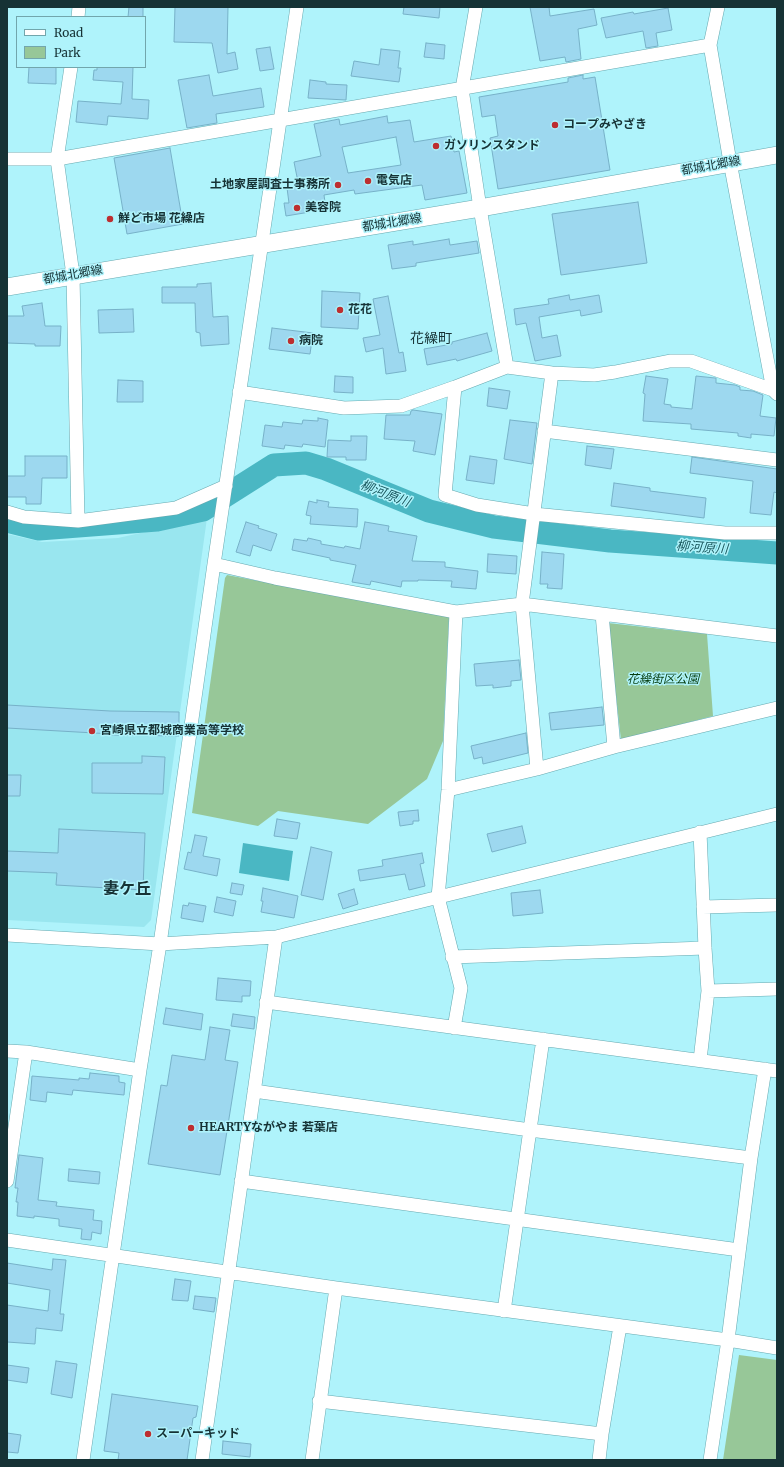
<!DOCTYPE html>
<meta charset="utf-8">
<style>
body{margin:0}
#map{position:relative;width:784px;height:1467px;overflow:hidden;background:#aff3fb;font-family:Merriweather,serif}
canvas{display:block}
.frame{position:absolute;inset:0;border:8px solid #163235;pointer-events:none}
.legend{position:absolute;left:16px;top:16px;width:130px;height:52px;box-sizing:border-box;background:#aff3fb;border:1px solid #72a6ac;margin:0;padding:5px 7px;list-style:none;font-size:12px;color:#163235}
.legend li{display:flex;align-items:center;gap:8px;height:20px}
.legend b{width:20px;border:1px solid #72a6ac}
</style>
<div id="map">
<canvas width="784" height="1467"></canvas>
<div class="frame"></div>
<ul class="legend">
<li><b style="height:5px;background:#fff"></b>Road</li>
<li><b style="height:11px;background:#97c798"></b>Park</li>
</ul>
</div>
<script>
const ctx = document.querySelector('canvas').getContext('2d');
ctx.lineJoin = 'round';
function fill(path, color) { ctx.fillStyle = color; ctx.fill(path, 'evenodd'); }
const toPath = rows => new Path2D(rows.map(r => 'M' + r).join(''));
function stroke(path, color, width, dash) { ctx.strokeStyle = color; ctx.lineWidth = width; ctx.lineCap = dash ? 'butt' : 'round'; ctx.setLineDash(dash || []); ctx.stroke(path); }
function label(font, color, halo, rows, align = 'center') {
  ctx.font = font + ' Merriweather,"Noto Sans JP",serif'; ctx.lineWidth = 3; ctx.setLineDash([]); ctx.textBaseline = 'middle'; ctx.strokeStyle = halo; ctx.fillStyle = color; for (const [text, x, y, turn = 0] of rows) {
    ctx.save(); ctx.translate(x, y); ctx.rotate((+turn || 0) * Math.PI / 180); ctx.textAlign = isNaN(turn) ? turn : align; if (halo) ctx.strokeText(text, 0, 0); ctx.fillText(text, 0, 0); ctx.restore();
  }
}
const built = toPath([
 [207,518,151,920,144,927,7,920,7,534,42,542,118,538]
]);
const green = toPath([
 [227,575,449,617,443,741,427,779,368,824,278,811,258,826,192,813,225,578],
 [608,623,707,634,713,716,621,740],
 [739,1355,777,1360,777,1460,723,1460]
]);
const water = toPath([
 [243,843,293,851,289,881,239,873]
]);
const river = toPath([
 [7,521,39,529,157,520,203,510,274,465,306,463,326,469,429,511,494,527,610,541,777,553]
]);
const building = toPath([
 [129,7,143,7,143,17,128,17,129,7],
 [175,7,228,7,227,54,235,52,238,69,218,73,212,43,174,42,175,7],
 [404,7,440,7,439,18,403,14,404,7],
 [530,7,549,7,550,16,594,9,597,25,578,29,581,59,566,62,565,57,540,61,530,7],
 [668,8,672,30,656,33,658,46,646,48,643,31,606,38,601,18,633,12,634,14,668,8],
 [426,43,445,45,444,59,424,57,426,43],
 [270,47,274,69,260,71,256,49,270,47],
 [381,49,400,51,398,68,401,68,399,82,351,76,354,61,379,65,381,49],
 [29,67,56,67,56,84,28,83,29,67],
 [97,67,133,67,132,99,149,100,148,119,108,116,107,125,76,122,78,101,121,104,123,82,93,80,94,70,97,70,97,67],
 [209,75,213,96,261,88,264,107,216,114,217,123,187,128,178,80,209,75],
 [583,75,583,79,595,77,610,170,498,189,490,138,498,136,495,115,482,117,479,97,568,82,568,78,583,75],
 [310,80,326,82,326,84,347,85,346,100,308,98,310,80],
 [387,116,388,123,410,120,414,142,451,136,454,152,459,151,467,193,425,200,422,185,355,194,354,190,324,195,325,202,309,205,310,212,286,216,284,203,289,203,287,188,299,187,294,162,321,156,314,124,339,119,340,125,387,116],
 [396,137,401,165,348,173,342,147,396,137],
 [170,148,183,224,127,234,114,158,170,148],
 [638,202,647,263,561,275,552,214,638,202],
 [449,239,450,245,477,241,479,253,416,263,416,266,392,269,388,245,413,241,413,245,449,239],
 [211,283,213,317,228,316,229,344,201,346,200,333,196,332,195,303,162,303,162,287,197,287,197,284,211,283],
 [322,291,360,293,358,329,321,327,322,291],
 [569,295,570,300,599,295,602,312,581,316,580,310,539,317,542,338,557,335,561,356,535,361,526,323,516,325,514,309,549,304,548,299,569,295],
 [388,296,399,353,403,352,406,371,386,374,383,348,366,352,363,338,380,335,373,299,388,296],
 [42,303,45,326,61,326,60,346,35,346,35,344,7,343,7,316,24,316,22,306,42,303],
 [133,309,134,332,99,333,98,310,133,309],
 [272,328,313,333,310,354,269,349,272,328],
 [487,333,492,351,457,361,456,359,427,365,424,349,452,344,452,342,487,333],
 [335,376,353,377,353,393,334,392,335,376],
 [646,376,668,379,664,404,671,405,671,407,692,409,696,376,715,378,716,378,716,383,735,385,740,387,740,390,753,391,763,395,760,416,776,418,774,436,751,434,751,438,738,436,738,433,691,429,691,424,643,421,645,394,643,393,646,376],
 [118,380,143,381,143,402,117,402,118,380],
 [489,388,510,391,507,409,487,406,489,388],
 [413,410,442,414,435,455,413,451,415,441,384,439,386,415,410,415,411,411,413,410],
 [318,418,328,420,325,447,303,444,302,447,285,445,284,449,262,446,265,425,282,427,283,422,302,424,303,420,318,421,318,418],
 [510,420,537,423,532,464,504,459,510,420],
 [351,436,367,436,366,460,346,460,346,457,327,457,328,440,351,441,351,436],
 [587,446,614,449,611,469,585,465,587,446],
 [25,456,67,456,67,478,42,478,41,504,26,504,26,497,7,497,7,476,25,476,25,456],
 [470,456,497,460,494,484,466,480,470,456],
 [692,457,777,469,777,493,774,492,771,515,750,513,753,481,690,473,692,457],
 [614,483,650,488,650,491,706,498,704,518,611,506,614,483],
 [317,500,329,502,328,507,358,509,357,527,310,524,311,516,306,515,309,501,317,503,317,500],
 [246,522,259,526,258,528,277,534,271,551,253,545,250,556,236,552,246,522],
 [365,522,389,526,388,531,417,536,412,561,445,562,445,567,478,571,476,589,451,587,452,581,418,580,418,581,402,581,401,587,371,581,370,585,352,582,356,565,330,560,330,558,292,550,294,539,307,541,308,538,321,541,321,544,344,548,345,546,360,549,365,522],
 [542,552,564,554,562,589,547,588,548,584,540,584,542,552],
 [488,554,517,556,516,574,487,572,488,554],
 [519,660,521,680,511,681,511,686,493,688,493,685,476,686,474,664,519,660],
 [7,705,110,711,179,712,179,736,111,735,112,734,7,728,7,705],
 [602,707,604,725,551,730,549,713,602,707],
 [526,733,528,753,483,764,482,757,474,759,471,746,526,733],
 [142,756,165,757,163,794,92,793,92,763,142,763,142,756],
 [7,775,21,775,20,796,7,796,7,775],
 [418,810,419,821,413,821,413,824,400,826,398,812,418,810],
 [277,819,300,823,297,839,274,836,277,819],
 [522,826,526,843,492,852,487,834,522,826],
 [59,829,145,833,143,890,56,885,57,873,7,871,7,851,58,853,59,829],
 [195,835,207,837,203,856,220,859,217,876,184,869,188,852,191,853,195,835],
 [311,847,332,852,323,900,301,895,311,847],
 [422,853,424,863,420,864,425,886,409,890,405,874,360,881,358,870,383,866,382,860,422,853],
 [232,883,244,885,242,895,230,893,232,883],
 [263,888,298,896,294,918,261,912,263,901,261,901,263,888],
 [354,889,358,904,343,909,338,894,354,889],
 [540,890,543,913,513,916,511,893,540,890],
 [217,897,236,901,233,916,214,912,217,897],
 [189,903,206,906,203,922,181,918,183,905,188,906,189,903],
 [218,978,251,981,250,996,242,996,242,1002,216,1000,218,978],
 [166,1008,203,1014,201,1030,163,1024,166,1008],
 [233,1014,255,1017,254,1029,231,1026,233,1014],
 [210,1027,230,1030,225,1060,238,1062,220,1175,148,1164,161,1085,167,1086,172,1055,205,1060,210,1027],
 [90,1073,119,1076,119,1082,125,1083,124,1095,73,1090,72,1095,47,1092,46,1102,30,1100,32,1076,79,1080,79,1078,89,1079,90,1073],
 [19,1155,43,1158,38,1200,57,1202,56,1206,94,1210,93,1220,102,1221,101,1234,92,1232,91,1240,81,1239,82,1229,59,1226,59,1219,34,1216,34,1218,17,1216,18,1202,16,1202,18,1188,15,1188,19,1155],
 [69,1169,100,1172,99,1184,68,1181,69,1169],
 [53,1259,66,1260,60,1314,64,1314,62,1331,36,1328,35,1344,7,1342,7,1305,48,1311,50,1290,7,1283,7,1263,52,1270,53,1259],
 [175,1279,191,1281,188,1301,172,1300,175,1279],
 [195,1296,216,1298,214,1312,193,1309,195,1296],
 [56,1361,77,1364,72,1398,51,1394,56,1361],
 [7,1365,29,1368,27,1383,7,1380,7,1365],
 [112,1394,198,1406,196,1417,193,1418,187,1460,118,1460,119,1453,104,1451,112,1394],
 [7,1433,21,1435,18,1453,7,1452,7,1433],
 [223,1441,251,1444,250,1457,222,1454,223,1441]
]);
const minor = toPath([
 [476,7,462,89,480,208,507,367],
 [718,7,710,45,730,162,773,390],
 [78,17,79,7],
 [7,159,57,159,710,45],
 [455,387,445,495,477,505,534,514,725,533,777,533],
 [239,392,344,408,401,406,455,387,507,367,552,373,594,375,615,372,670,361,691,361,773,390,777,394],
 [544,431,777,460],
 [7,512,24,517,78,521,73,275,57,159,71,67],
 [78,521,176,508,226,486],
 [214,564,275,578,456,612,522,604,777,636],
 [602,614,614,747],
 [537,769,522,604,552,373],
 [448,790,537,769,614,747,777,708],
 [703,907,777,905],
 [7,935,160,944,276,937,777,814],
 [452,957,705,948],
 [708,991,777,989],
 [266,1002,777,1071],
 [454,1028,461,988,438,897,448,790,456,612],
 [7,1051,26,1052,140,1070],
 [700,1060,708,991,705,948,700,832],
 [254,1091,530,1130,751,1158],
 [7,1181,26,1052],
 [241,1181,739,1250],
 [7,1240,336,1288,728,1340,777,1348],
 [504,1311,543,1039],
 [319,1401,602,1434],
 [83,1460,140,1070,160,944,214,564,297,7],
 [202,1460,276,937],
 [312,1460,336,1288],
 [599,1460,602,1434,620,1326],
 [710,1460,728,1340,751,1158,765,1069]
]);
const major = toPath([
 [7,287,480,208,777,155]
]);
const markers = [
 [555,125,4,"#bd2e30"],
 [436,146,4,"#bd2e30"],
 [368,181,4,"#bd2e30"],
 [338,185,4,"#bd2e30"],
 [297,208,4,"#bd2e30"],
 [110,219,4,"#bd2e30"],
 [340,310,4,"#bd2e30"],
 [291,341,4,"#bd2e30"],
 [92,731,4,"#bd2e30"],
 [191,1128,4,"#bd2e30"],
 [148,1434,4,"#bd2e30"]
];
const poiNames = [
 ["コープみやざき",563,125],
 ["ガソリンスタンド",444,146],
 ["電気店",376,181],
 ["土地家屋調査士事務所",330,185,"right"],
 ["美容院",305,208],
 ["鮮ど市場 花繰店",118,219],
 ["花花",348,310],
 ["病院",299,341],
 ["宮崎県立都城商業高等学校",100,731],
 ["HEARTYながやま 若葉店",199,1128],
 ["スーパーキッド",156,1434]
];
const streetNames = [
 ["都城北郷線",711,166,-10],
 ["都城北郷線",392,223,-9],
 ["都城北郷線",73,275,-10]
];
const parkNames = [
 ["花繰街区公園",663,680]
];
const waterNames = [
 ["柳河原川",385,494,21],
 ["柳河原川",702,548,4]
];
const quarterNames = [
 ["花繰町",431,339]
];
const districtNames = [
 ["妻ケ丘",127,889]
];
fill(built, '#99e6ef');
fill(green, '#97c798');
fill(water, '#4ab7c3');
stroke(river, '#4ab7c3', 23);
fill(building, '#9dd8ef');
stroke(building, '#77b1c8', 1);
stroke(minor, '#67a9b0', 14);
stroke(major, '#67a9b0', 18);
stroke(minor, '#fff', 13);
stroke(major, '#fff', 17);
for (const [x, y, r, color] of markers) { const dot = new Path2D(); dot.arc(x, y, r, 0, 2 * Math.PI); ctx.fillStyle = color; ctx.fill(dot); stroke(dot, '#aff3fb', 1.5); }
label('bold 12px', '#163235', '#aff3fb', poiNames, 'left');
label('12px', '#163235', '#aff3fb', streetNames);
label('italic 12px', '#053c0e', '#aff3fb', parkNames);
label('italic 13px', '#1a585e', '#aff3fb', waterNames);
label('14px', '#163235', '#aff3fb', quarterNames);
label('bold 16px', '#163235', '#aff3fb', districtNames);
</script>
